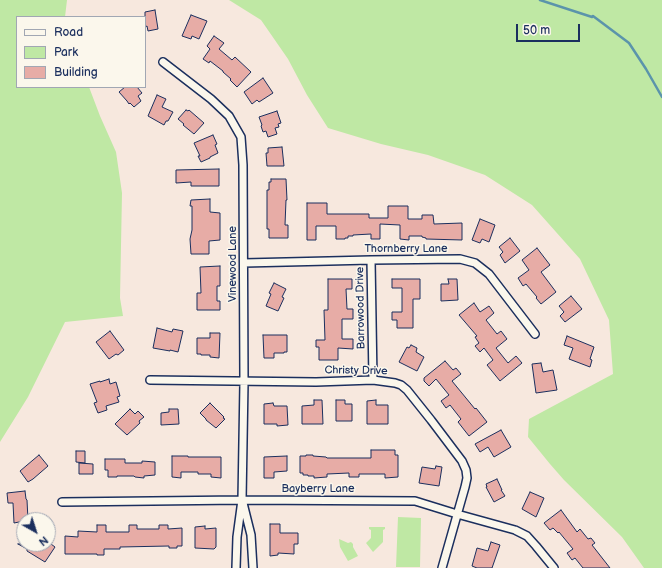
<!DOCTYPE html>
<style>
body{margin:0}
#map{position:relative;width:662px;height:568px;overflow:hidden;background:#f7e8de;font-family:"Balsamiq Sans",sans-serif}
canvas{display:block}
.legend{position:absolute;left:16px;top:16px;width:130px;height:72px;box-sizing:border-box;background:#fbf7ec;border:1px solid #a1a7b3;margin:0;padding:5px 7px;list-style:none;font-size:12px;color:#1b2f5e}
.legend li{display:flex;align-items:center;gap:8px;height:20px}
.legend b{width:20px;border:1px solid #a1a7b3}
.north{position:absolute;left:16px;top:512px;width:40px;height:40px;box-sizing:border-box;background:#fbf7ec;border:1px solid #a1a7b3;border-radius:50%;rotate:141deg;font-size:11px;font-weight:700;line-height:16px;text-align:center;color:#1b2f5e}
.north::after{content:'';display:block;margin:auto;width:14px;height:18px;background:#1b2f5e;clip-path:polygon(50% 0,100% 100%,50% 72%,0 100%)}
.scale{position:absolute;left:516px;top:24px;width:64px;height:18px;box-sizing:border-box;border:2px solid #1b2f5e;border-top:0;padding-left:5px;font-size:12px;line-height:14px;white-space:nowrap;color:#1b2f5e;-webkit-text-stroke:3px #fbf7ec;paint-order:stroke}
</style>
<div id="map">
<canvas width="662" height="568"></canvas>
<ul class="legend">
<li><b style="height:5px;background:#fbf7ec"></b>Road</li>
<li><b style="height:11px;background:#bfe8a4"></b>Park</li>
<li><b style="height:11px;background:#e7aca6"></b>Building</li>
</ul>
<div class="north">N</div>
<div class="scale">50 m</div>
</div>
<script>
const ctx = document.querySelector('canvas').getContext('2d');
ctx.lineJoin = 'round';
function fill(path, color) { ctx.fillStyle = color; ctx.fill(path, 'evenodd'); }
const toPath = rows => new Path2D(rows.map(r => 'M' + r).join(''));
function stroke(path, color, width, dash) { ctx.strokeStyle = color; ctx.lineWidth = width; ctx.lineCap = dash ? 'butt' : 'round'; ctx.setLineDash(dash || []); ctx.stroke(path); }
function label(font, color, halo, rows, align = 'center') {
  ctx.font = font + ' "Balsamiq Sans",sans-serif'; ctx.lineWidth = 3; ctx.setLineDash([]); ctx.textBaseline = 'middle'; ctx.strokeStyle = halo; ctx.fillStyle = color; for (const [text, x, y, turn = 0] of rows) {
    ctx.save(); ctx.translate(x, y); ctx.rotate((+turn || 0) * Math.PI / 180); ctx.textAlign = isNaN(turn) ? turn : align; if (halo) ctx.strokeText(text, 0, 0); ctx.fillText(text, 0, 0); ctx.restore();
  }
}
const green = toPath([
 [0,0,67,0,65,17,17,17,17,87,89,87,100,116,116,152,122,193,120,298,123,316,65,322,28,397,0,442],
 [229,0,662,0,662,568,644,568,622,537,564,480,550,464,528,437,529,419,613,374,609,320,580,259,532,205,485,175,428,155,381,144,328,128,307,95,288,59,261,20],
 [398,517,421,518,420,567,396,567],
 [369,527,385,527,385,529,383,530,383,542,373,552,366,543,371,538,371,530,369,529],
 [339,539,348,543,351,542,353,544,353,547,358,556,348,561,340,547]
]);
const stream = toPath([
 [540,0,592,17,593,16,629,43,646,69,662,97]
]);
const building = toPath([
 [155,10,158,29,148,31,147,26,145,27,145,12,155,10],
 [191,15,207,21,199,39,192,36,191,39,182,36,191,15],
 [214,36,224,43,219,49,232,60,235,57,251,72,237,87,230,80,231,79,223,72,223,71,210,61,209,63,203,59,210,49,207,46,214,36],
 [263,78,273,93,259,102,257,100,252,104,244,92,263,78],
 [125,87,137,87,142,93,138,96,141,101,134,107,130,103,129,104,127,101,119,92,125,87],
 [157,95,166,99,162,107,173,112,168,121,166,121,164,125,148,116,157,95],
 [186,110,188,111,189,110,204,123,194,134,183,125,184,124,178,119,186,110],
 [277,111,281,123,278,124,279,127,275,128,277,134,268,137,266,131,263,132,261,126,262,125,259,117,277,111],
 [213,135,217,144,215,145,218,153,210,157,210,158,201,162,198,156,200,156,194,143,213,135],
 [282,147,284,166,267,166,266,153,268,153,268,148,282,147],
 [219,169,219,186,191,186,191,182,176,183,176,170,219,169],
 [271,179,286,179,287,200,286,200,285,225,288,225,288,238,269,238,269,229,267,229,267,190,269,190,269,182,271,182,271,179],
 [210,199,210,212,220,213,220,240,209,241,209,254,191,254,190,239,192,230,192,206,190,206,191,200,210,199],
 [307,203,327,203,327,214,369,214,369,218,388,218,388,206,408,206,408,219,422,219,422,215,433,215,434,224,462,223,462,240,426,239,426,238,422,237,422,236,409,236,409,240,400,239,400,225,380,224,380,239,371,239,371,234,353,235,353,236,348,236,348,238,345,238,345,239,336,239,336,226,316,226,316,240,307,240,307,203],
 [480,219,495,225,489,242,482,239,480,243,472,240,480,219],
 [510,238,520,251,505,263,500,255,503,252,499,247,510,238],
 [537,248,550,265,541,272,556,292,541,304,536,298,537,297,526,284,523,286,518,278,529,270,522,260,537,248],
 [220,266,220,286,217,286,217,301,220,301,220,310,197,310,197,293,201,293,200,267,220,266],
 [328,279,352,279,352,289,346,289,347,309,353,309,353,319,342,319,342,339,353,339,353,349,338,348,338,360,319,360,319,347,316,347,316,340,325,340,324,310,328,310,328,279],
 [392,279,420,279,420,299,413,299,413,328,397,328,397,320,392,320,392,312,402,312,402,288,392,288,392,279],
 [448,279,457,279,458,300,441,301,441,284,449,284,448,279],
 [274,283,286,289,282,297,284,298,278,311,266,306,271,294,269,293,274,283],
 [571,296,582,309,565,322,560,316,564,312,559,306,571,296],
 [474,303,480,312,489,306,494,313,486,320,497,334,501,331,507,339,496,348,508,363,516,356,522,363,500,381,487,365,493,360,484,348,480,352,475,346,479,343,475,337,477,336,459,315,474,303],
 [157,328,172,332,173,329,183,331,178,352,170,350,170,351,153,348,157,328],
 [110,331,124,350,118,355,116,354,109,359,96,342,110,331],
 [210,333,220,333,219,358,210,357,210,355,201,355,201,354,197,354,197,338,210,338,210,333],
 [263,335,287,335,287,352,284,352,284,353,274,353,274,358,264,358,263,335],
 [567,336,594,347,590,359,592,360,590,367,569,359,573,348,564,345,567,336],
 [411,345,417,348,416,352,424,357,417,371,399,362,407,347,409,348,411,345],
 [445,361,453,370,456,368,461,374,452,381,475,409,476,408,487,422,469,436,458,422,461,419,450,405,446,408,441,401,449,395,436,379,429,386,424,381,424,378,445,361],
 [541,363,543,372,553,370,557,390,536,393,532,364,541,363],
 [109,379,110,384,116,382,120,396,117,397,119,402,106,406,107,410,98,413,94,403,97,402,90,384,100,381,100,382,109,379],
 [314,400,322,400,323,424,302,424,302,406,314,405,314,400],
 [336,400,345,400,345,404,352,404,352,421,336,421,336,400],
 [376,400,376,405,388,405,388,424,367,424,367,401,376,400],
 [210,403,224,417,223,418,225,419,216,428,206,420,206,419,200,413,210,403],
 [273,403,274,406,287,406,288,425,277,426,277,424,264,424,264,404,273,403],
 [130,409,135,414,138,411,144,417,139,421,140,423,127,435,115,424,130,409],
 [169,409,178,409,179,424,161,425,161,413,169,412,169,409],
 [501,430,511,447,494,457,488,447,480,452,475,444,501,430],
 [371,450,395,450,395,455,398,455,398,477,385,478,385,474,359,474,359,477,349,477,349,473,327,474,327,477,314,478,314,476,308,476,308,475,303,475,303,473,300,473,300,456,306,456,306,455,313,455,313,456,326,457,327,458,371,458,371,450],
 [76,451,85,451,85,463,76,462,76,451],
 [39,455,48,466,33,479,28,482,20,471,39,455],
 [172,456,188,456,188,457,221,457,221,478,211,477,211,474,198,474,198,472,181,472,181,478,172,477,172,456],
 [287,456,287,471,274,472,274,478,264,478,264,457,287,456],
 [105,459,125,459,125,463,142,463,142,461,155,462,155,475,144,476,144,478,135,477,134,476,117,476,117,477,108,477,108,470,105,470,105,459],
 [79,463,93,464,93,474,79,474,79,463],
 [436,466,442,467,439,486,419,483,422,467,435,469,436,466],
 [497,479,502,490,501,490,505,496,494,502,486,487,487,487,486,484,497,479],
 [25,491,26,499,27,500,28,520,24,520,24,521,14,523,13,503,8,503,7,493,25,491],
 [530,492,544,498,536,517,522,509,530,492],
 [561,510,577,532,580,529,588,539,591,538,595,543,592,545,610,568,583,568,575,558,572,560,567,553,573,549,559,532,558,533,553,528,550,530,544,523,561,510],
 [270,524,280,524,280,533,298,533,298,544,294,544,294,554,278,553,278,555,270,556,270,524],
 [97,525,106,525,106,532,129,532,129,525,137,525,137,529,159,529,159,525,168,525,168,529,182,528,182,546,177,546,177,548,169,548,169,546,120,547,120,549,104,549,104,555,97,555,97,554,65,554,65,536,78,537,78,531,97,532,97,525],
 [205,526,205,529,216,528,216,547,214,549,195,548,195,527,205,526],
 [491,542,500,545,492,568,477,568,472,566,477,548,488,551,491,542],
 [18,544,51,544,55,547,45,562,27,551,27,549,18,544]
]);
const minor = toPath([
 [163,62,211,99,229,116,241,137,243,165,244,382,242,500,237,537,236,568],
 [371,260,373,380],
 [244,263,371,260,460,259,475,263,489,274,535,334],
 [150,380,316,382,373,380,395,383,401,385,407,390,431,420,462,461,466,470,467,478,465,487,442,568],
 [62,502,242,500,415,501,457,514,515,530,527,536,536,546,554,568],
 [243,503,251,535,253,568]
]);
const streetNames = [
 ["Thornberry Lane",406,249],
 ["Vinewood Lane",233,264,-90],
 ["Barrowood Drive",361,308,-91],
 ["Christy Drive",356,371,1],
 ["Bayberry Lane",318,489]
];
fill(green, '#bfe8a4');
stroke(stream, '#5b94ab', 2.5);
fill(building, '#e7aca6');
stroke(building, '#1b2f5e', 1);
stroke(minor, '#1b2f5e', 10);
stroke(minor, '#fbf7ec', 7);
label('11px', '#1b2f5e', '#fbf7ec', streetNames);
</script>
